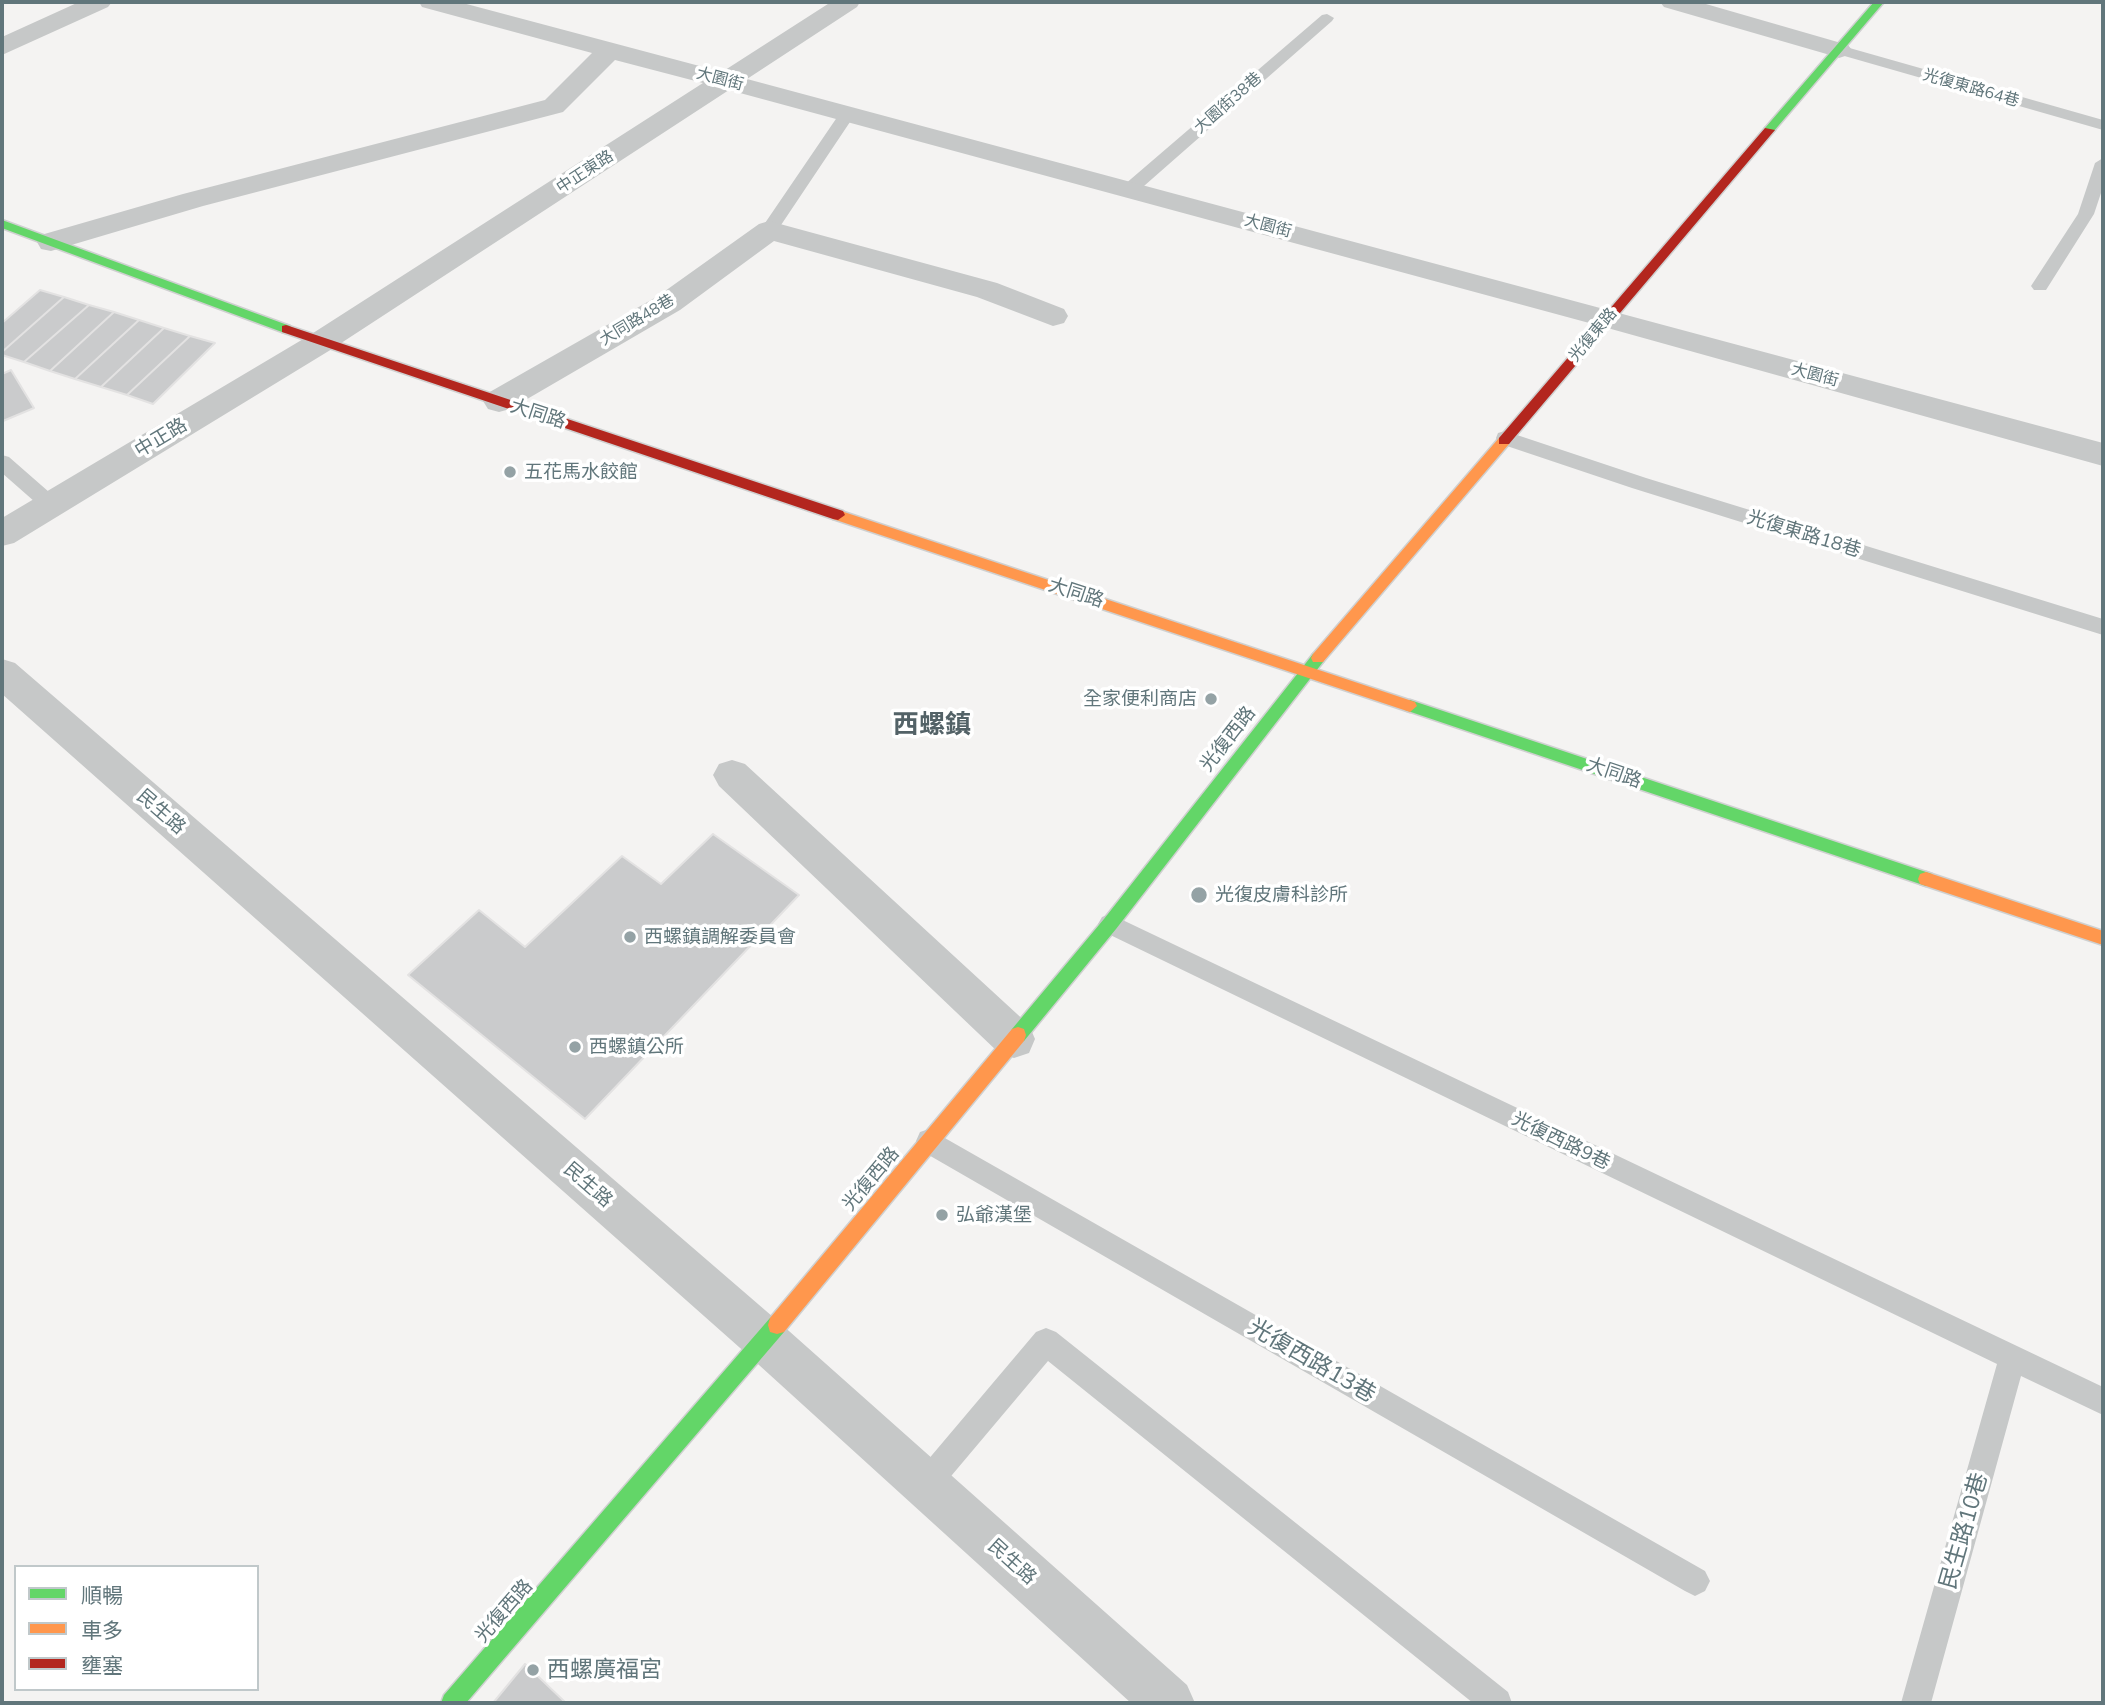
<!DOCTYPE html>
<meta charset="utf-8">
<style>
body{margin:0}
#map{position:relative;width:2105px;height:1705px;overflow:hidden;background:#f4f3f2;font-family:Mulish,"Noto Sans TC",sans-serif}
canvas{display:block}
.frame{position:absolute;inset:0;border:4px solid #61767b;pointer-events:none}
.legend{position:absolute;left:14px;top:1565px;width:245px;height:126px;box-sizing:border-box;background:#fff;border:2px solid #c0c8ca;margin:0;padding:9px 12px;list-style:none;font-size:21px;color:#61767b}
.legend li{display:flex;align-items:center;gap:14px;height:35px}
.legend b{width:35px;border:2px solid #c0c8ca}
</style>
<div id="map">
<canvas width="2105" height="1705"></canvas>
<div class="frame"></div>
<ul class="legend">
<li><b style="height:9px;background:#63d668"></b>順暢</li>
<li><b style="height:9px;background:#ff974d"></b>車多</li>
<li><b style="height:9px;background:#b3261e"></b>壅塞</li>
</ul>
</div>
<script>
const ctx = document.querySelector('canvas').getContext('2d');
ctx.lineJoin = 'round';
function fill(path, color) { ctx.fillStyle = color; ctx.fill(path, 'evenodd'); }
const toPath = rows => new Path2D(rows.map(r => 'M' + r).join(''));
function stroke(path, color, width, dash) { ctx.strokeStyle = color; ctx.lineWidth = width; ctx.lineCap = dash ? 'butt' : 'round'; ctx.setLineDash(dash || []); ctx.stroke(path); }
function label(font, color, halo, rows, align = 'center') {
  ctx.font = font + ' Mulish,"Noto Sans TC",sans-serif'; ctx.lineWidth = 7; ctx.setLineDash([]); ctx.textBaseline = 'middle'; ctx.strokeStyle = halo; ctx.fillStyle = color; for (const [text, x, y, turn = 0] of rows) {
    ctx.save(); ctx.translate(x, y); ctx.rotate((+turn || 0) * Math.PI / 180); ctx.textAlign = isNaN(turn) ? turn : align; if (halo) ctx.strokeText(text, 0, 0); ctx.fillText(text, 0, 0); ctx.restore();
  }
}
const building = toPath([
 [40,290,64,297,2,352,2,323,40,290],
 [64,297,89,305,24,362,2,355,2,352,64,297],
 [89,305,114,312,50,371,24,362,89,305],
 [114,312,139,320,75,379,50,371,114,312],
 [139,320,164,328,101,387,75,379,139,320],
 [164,328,190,336,127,395,101,387,164,328],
 [190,336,215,343,153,404,127,395,190,336],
 [11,370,34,408,3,421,2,374,11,370],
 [713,834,799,895,585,1119,408,975,479,910,525,947,622,856,661,884,713,834],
 [525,1664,566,1703,493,1703,525,1664]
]);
const lane = toPath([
 [1327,14,1334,18,1332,21,1136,193,1124,193,1122,189,1124,185,1322,15,1327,14],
 [1839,45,2103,120,2103,130,1834,53,1831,50,1839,45],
 [848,108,856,113,775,234,763,234,761,230,763,226,842,110,848,108],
 [2103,158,2103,187,2094,214,2046,290,2034,290,2031,286,2078,214,2095,163,2103,158],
 [1505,431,1646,478,2103,619,2103,635,1632,488,1498,443,1496,438,1498,433,1505,431],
 [2,455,9,457,57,499,60,504,57,509,43,509,2,473,2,455],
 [1110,914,2103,1387,2103,1415,2021,1376,1931,1703,1901,1703,1997,1364,1102,931,1098,924,1102,917,1110,914],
 [929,1129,1705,1571,1710,1581,1705,1591,1695,1596,1685,1591,920,1150,916,1141,920,1132,929,1129],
 [1046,1328,1056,1332,1508,1692,1512,1703,1473,1703,1048,1361,936,1494,926,1498,916,1494,912,1484,916,1474,1036,1332,1046,1328]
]);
const street = toPath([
 [79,2,112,2,108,7,2,55,2,37,79,2],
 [419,2,459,2,722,72,831,2,860,2,857,7,747,79,2103,443,2103,466,1604,327,729,90,332,349,14,543,2,546,2,518,310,335,703,83,615,60,563,112,203,206,51,251,41,249,37,242,41,235,183,194,545,100,592,53,422,7,419,2],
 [1660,2,1699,2,1848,45,1852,50,1848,55,1839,58,1830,55,1664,7,1660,2],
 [769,221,997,283,1064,309,1068,316,1064,323,1053,326,977,297,774,241,680,310,510,409,499,412,488,409,483,401,488,393,658,296,759,224,769,221],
 [2,659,15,663,780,1323,1187,1685,1195,1703,1131,1703,748,1355,2,694,2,659],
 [732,760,745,764,1029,1025,1035,1039,1029,1053,1014,1058,999,1053,719,786,713,775,719,764,732,760]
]);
const fast = toPath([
 [1874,2,1884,2,1773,132,1765,132,1765,128,1874,2],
 [2,220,290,326,292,329,286,333,282,332,2,228,2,220],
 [1318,652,1325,658,1323,662,1116,929,1024,1041,1018,1043,1012,1041,1010,1035,1012,1029,1104,919,1313,654,1318,652],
 [1410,700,1932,874,1934,879,1932,884,1926,886,1405,710,1403,706,1410,700],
 [777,1316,784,1318,786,1325,784,1332,466,1703,441,1703,444,1695,770,1318,777,1316]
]);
const slow = toPath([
 [1504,436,1511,441,1509,444,1323,662,1313,662,1311,658,1313,654,1499,438,1504,436],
 [838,510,1415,702,1417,706,1410,712,833,519,831,515,838,510],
 [1926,872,2103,931,2103,945,1920,884,1918,879,1920,874,1926,872],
 [1018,1027,1024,1029,1026,1035,1024,1041,784,1332,777,1334,770,1332,768,1325,770,1318,1012,1029,1018,1027]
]);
const jam = toPath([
 [1765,128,1775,130,1509,444,1499,444,1499,438,1765,128],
 [286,325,843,511,845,515,838,520,833,519,282,332,282,326,286,325]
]);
const markers = [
 [510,472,7,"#94a2a5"],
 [1211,699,7,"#94a2a5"],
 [1199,895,9,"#94a2a5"],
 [630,937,7,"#94a2a5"],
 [575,1047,7,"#94a2a5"],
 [942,1215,7,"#94a2a5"],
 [533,1670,7,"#94a2a5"]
];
const farStreetnames = [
 ["大園街",720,79,15],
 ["光復東路64巷",1971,88,16],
 ["大園街38巷",1228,103,-41],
 ["中正東路",585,172,-33],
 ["大園街",1268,226,15],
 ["大同路48巷",637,320,-31],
 ["光復東路",1593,335,-50],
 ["大園街",1815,375,15]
];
const streetNames = [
 ["大同路",538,414,18],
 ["中正路",161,438,-31],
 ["光復東路18巷",1804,534,17],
 ["大同路",1076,593,18],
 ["光復西路",1228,739,-52],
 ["大同路",1614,773,19],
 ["民生路",161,812,41],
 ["光復西路9巷",1561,1141,26],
 ["光復西路",871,1179,-50],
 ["民生路",588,1185,41],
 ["民生路",1012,1562,42],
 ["光復西路",504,1611,-49]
];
const poiNames = [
 ["五花馬水餃館",524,472],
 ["全家便利商店",1197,699,"right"],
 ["光復皮膚科診所",1215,895],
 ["西螺鎮調解委員會",644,937],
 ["西螺鎮公所",589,1047],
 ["弘爺漢堡",956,1215]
];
const nearStreetnames = [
 ["光復西路13巷",1312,1361,30],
 ["民生路10巷",1964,1531,-74]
];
const nearPoinames = [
 ["西螺廣福宮",547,1670]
];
const districtNames = [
 ["西螺鎮",932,725]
];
fill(building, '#cacbcc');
stroke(building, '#e3e2e2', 2);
stroke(fast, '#cfd0d0', 3);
stroke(slow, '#cfd0d0', 3);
stroke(jam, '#cfd0d0', 3);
fill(lane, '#c6c8c8');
fill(street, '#c6c8c8');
fill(fast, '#63d668');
fill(slow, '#ff974d');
fill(jam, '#b3261e');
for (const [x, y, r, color] of markers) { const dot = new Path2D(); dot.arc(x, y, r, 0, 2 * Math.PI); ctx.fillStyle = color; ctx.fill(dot); stroke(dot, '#fff', 2.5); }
label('16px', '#61767b', '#fff', farStreetnames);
label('19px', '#61767b', '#fff', streetNames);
label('19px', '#61767b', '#fff', poiNames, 'left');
label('23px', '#61767b', '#fff', nearStreetnames);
label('23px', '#61767b', '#fff', nearPoinames, 'left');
label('bold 26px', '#536267', '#fff', districtNames);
</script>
